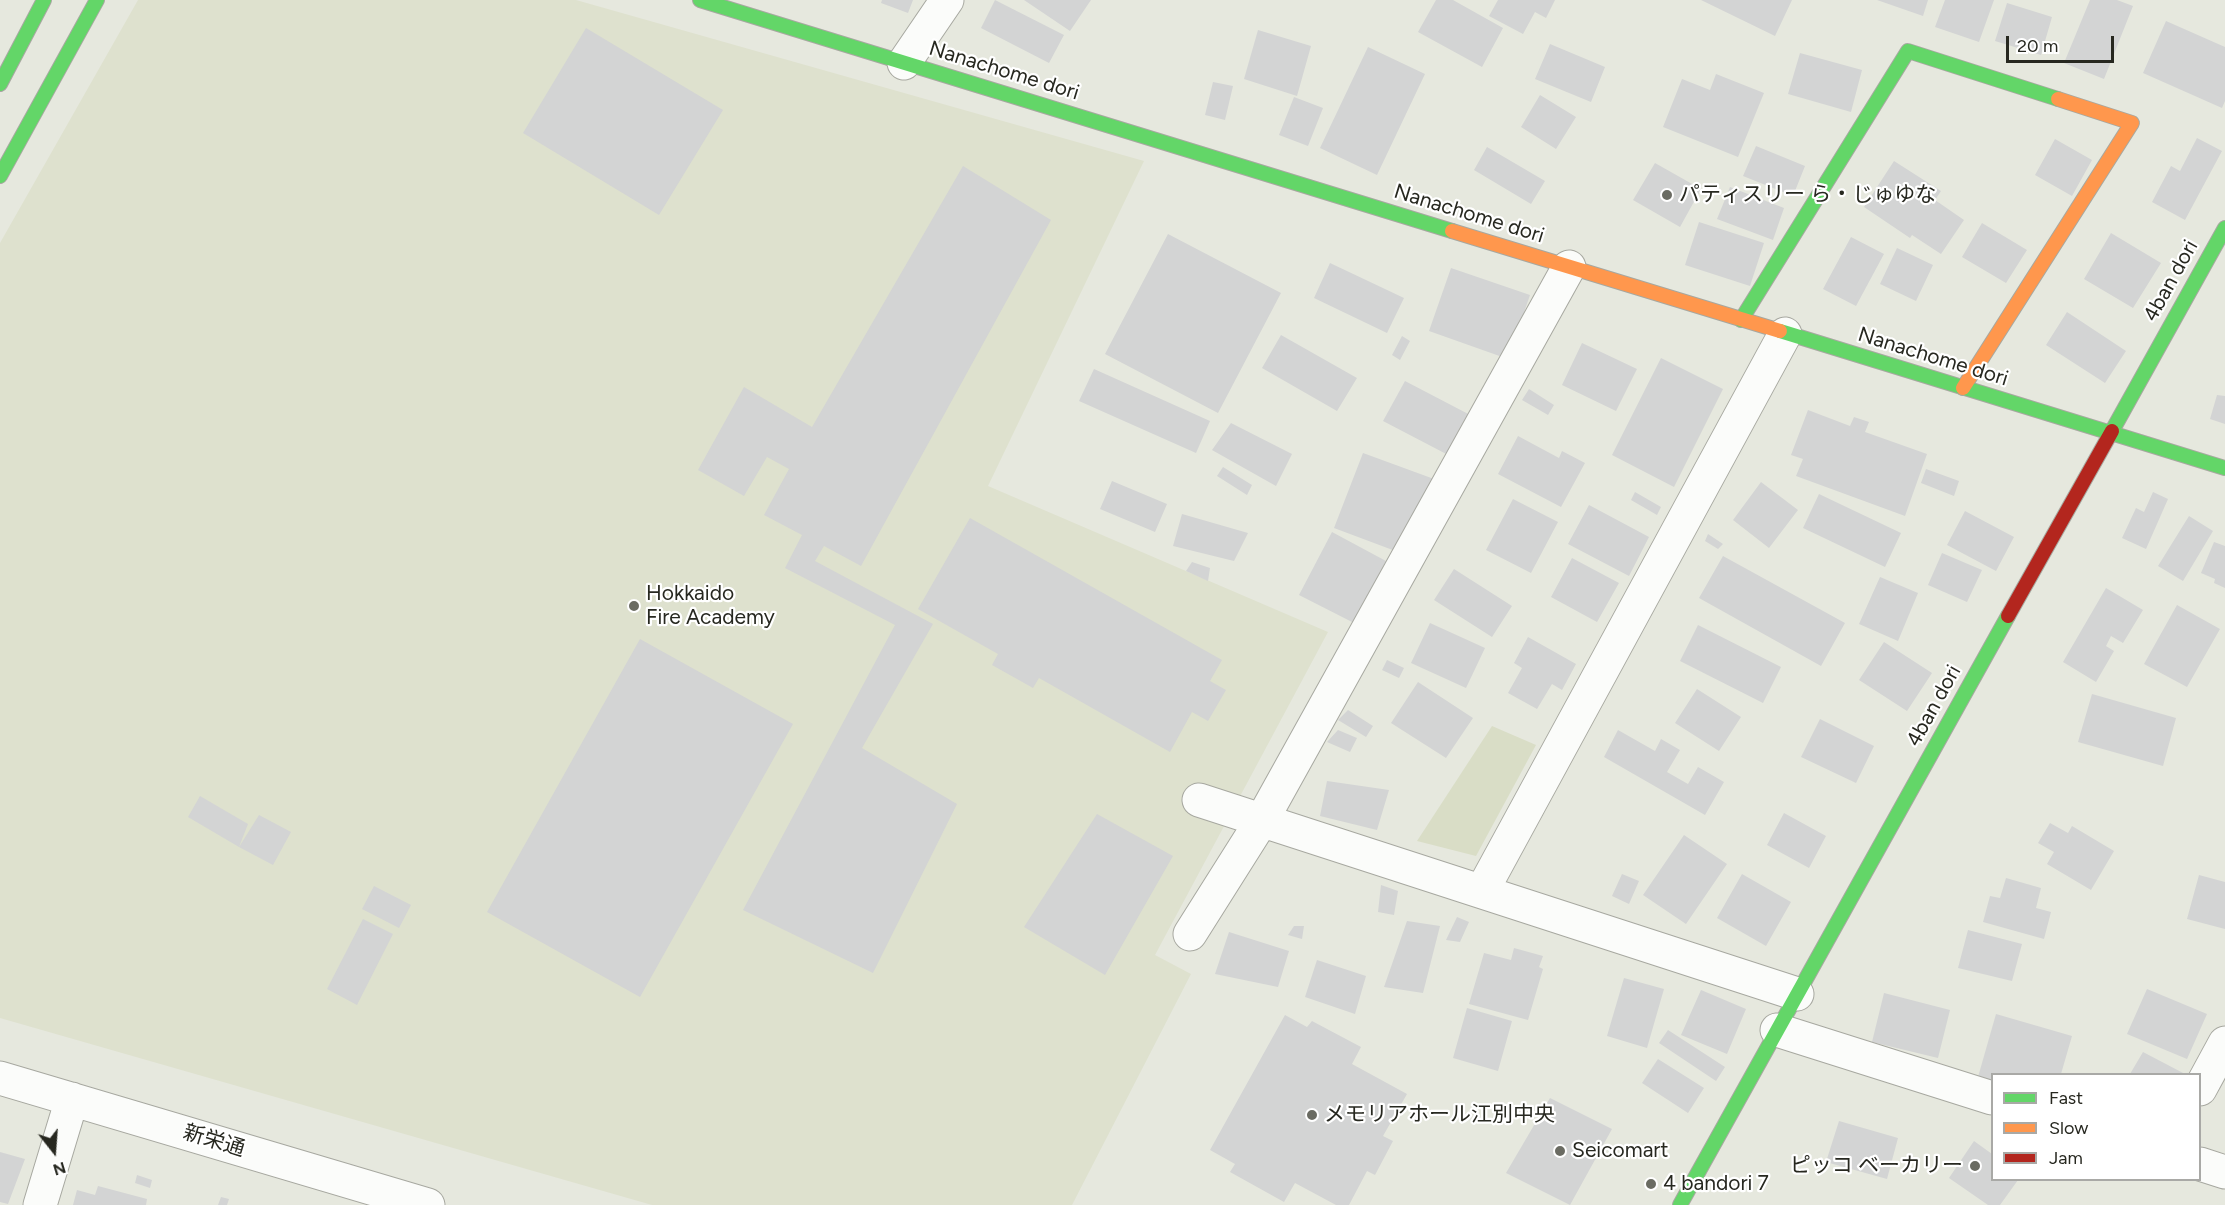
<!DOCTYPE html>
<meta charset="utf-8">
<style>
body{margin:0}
#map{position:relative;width:2225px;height:1205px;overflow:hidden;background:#e6e8de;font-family:Figtree,sans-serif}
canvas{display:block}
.legend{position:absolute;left:1991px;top:1073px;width:210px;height:108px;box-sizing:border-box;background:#fff;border:2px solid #a9a9a6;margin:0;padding:8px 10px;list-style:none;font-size:18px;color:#272820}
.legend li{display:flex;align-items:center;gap:12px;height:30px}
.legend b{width:30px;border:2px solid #a9a9a6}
.north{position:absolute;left:24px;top:1121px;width:60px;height:60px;-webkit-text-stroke:4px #fff;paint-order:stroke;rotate:163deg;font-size:16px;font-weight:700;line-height:24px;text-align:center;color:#272820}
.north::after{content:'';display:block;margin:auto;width:21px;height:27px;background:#272820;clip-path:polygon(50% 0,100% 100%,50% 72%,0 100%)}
.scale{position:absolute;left:2006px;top:36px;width:108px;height:27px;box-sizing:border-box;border:3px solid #272820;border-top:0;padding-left:8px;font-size:18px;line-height:21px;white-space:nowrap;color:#272820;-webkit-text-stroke:4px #fff;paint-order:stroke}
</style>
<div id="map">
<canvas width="2225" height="1205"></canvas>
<ul class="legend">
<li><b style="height:8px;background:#63d668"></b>Fast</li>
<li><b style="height:8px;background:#ff974d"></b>Slow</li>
<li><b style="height:8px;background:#b3261e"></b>Jam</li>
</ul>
<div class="north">N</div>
<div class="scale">20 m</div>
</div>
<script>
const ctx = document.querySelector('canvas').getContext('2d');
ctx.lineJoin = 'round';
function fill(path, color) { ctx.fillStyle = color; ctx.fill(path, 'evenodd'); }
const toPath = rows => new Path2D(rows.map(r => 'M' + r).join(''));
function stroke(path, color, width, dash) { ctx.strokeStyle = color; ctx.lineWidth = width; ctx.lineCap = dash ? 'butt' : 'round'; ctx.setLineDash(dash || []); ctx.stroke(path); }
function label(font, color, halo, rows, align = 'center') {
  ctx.font = font + ' Figtree,"Noto Sans JP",sans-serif'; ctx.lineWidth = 4.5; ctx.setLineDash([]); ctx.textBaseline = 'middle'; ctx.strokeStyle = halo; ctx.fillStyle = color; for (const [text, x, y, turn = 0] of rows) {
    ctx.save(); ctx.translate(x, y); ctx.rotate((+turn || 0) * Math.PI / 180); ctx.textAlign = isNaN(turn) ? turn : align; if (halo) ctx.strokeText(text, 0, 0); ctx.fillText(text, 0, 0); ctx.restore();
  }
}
const built = toPath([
 [138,0,576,0,1144,161,988,486,1328,632,1155,955,1191,974,1072,1205,652,1205,0,1018,0,243]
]);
const green = toPath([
 [1492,726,1536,745,1476,856,1417,841]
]);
const building = toPath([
 [882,0,913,0,908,13,881,3],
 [995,0,1064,35,1049,63,981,28],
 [1024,0,1091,0,1070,31],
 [1436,0,1453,0,1503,28,1482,67,1418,32],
 [1498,0,1555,0,1546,18,1535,12,1523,34,1489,16],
 [1701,0,1792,0,1775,36],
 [1877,0,1928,0,1923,16],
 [1945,0,1994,0,1979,42,1935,27],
 [2090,0,2117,0,2133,6,2104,79,2064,63],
 [2007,3,2052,17,2041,55,1995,41],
 [2166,21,2225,47,2225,101,2222,108,2143,73],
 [586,28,723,110,659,215,523,133],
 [1258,30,1311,46,1297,96,1244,79],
 [1550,44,1605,67,1591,102,1535,79],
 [1368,47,1425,74,1377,175,1320,148],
 [1800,53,1862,70,1851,112,1788,94],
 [1716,74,1764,93,1738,157,1663,127,1682,79,1710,90],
 [1213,82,1233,86,1225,120,1205,115],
 [1540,95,1576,117,1556,149,1521,127],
 [1294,97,1323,108,1308,146,1279,135],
 [2197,138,2222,151,2185,220,2152,202,2171,166,2180,171],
 [2055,139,2092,160,2072,196,2035,175],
 [1756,146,1805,166,1793,196,1743,176],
 [1487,147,1545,181,1531,204,1474,170],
 [1894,161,1941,191,1935,200,1964,220,1941,254,1912,235,1910,238,1864,207],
 [1655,163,1701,189,1680,227,1633,200],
 [963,166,1051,220,861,566,824,546,815,561,933,624,862,748,957,804,873,973,743,910,895,625,785,568,802,535,764,515,789,469,767,457,744,496,698,470,744,387,812,427],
 [1730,187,1784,208,1773,240,1717,219],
 [1699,222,1764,243,1750,286,1685,265],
 [1982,223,2027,250,2006,283,1962,257],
 [2111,233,2161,263,2133,308,2084,279],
 [1168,234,1281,293,1218,413,1105,354],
 [1851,237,1884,254,1856,306,1823,289],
 [1897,248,1933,265,1916,301,1880,284],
 [1330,263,1404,298,1387,333,1314,298],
 [1451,268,1530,295,1508,359,1429,331],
 [2067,312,2126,351,2105,383,2046,345],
 [1281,335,1357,378,1337,411,1262,368],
 [1402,336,1410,341,1400,360,1392,355],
 [1582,343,1637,369,1616,411,1562,385],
 [1661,358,1723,389,1674,487,1612,455],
 [1094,369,1210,421,1196,453,1079,401],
 [1405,381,1474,417,1452,457,1383,421],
 [1529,389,1554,405,1548,415,1522,400],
 [2217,395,2225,396,2225,424,2210,419],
 [1808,410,1850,426,1854,417,1869,422,1865,432,1927,454,1905,516,1796,476,1803,459,1791,455],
 [1231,423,1292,454,1276,486,1212,450],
 [1518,436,1559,458,1562,451,1585,463,1561,507,1498,474],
 [1363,453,1434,479,1406,555,1334,528],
 [1223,467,1252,485,1247,495,1217,476],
 [1926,469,1959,481,1954,496,1921,483],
 [1112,481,1167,504,1155,532,1100,509],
 [1761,482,1798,510,1769,548,1733,520],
 [1635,492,1661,507,1657,515,1631,500],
 [2153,492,2168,499,2146,549,2122,538,2136,508,2144,512],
 [1819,494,1901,533,1885,567,1803,528],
 [1513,499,1558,522,1531,573,1486,550],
 [1589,505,1649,537,1629,576,1568,544],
 [1965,511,2014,537,1996,571,1947,545],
 [1182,514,1248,533,1234,561,1173,546],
 [2189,516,2213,531,2183,581,2158,566],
 [970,518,1222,660,1210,681,1226,690,1208,721,1192,712,1170,752,1039,678,1033,688,992,665,998,654,918,609],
 [1332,532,1386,561,1354,623,1299,595],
 [1708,534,1723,544,1718,549,1705,541],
 [2214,542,2225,546,2225,588,2214,583,2215,579,2201,573],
 [1942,553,1982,570,1967,602,1928,585],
 [1723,556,1845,623,1821,666,1699,598],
 [1572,558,1619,583,1597,622,1551,597],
 [1192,562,1210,568,1208,581,1186,571],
 [1454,569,1512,606,1492,637,1434,600],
 [1880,577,1918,593,1898,641,1859,624],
 [2106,588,2143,610,2123,643,2111,636,2106,646,2114,651,2096,682,2063,662],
 [2177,605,2220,629,2187,687,2144,664],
 [1430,623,1485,648,1466,688,1411,663],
 [1698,625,1781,667,1763,703,1680,661],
 [1528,637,1576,664,1562,690,1552,684,1537,709,1508,693,1522,668,1514,663],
 [640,639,793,724,640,997,487,912],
 [1884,642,1932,673,1907,711,1859,680],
 [1387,660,1404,668,1399,678,1382,670],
 [1418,682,1473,718,1446,758,1391,723],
 [1697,689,1741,717,1719,751,1675,723],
 [2092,694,2176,718,2163,766,2078,742],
 [1348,710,1373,726,1366,737,1338,720],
 [1820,719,1874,746,1856,783,1801,757],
 [1338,730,1357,738,1350,752,1327,742],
 [1618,730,1655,751,1661,739,1680,750,1667,772,1688,784,1698,767,1724,782,1705,815,1604,757],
 [1327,781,1389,790,1377,830,1320,816],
 [200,796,248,824,239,847,188,817],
 [1784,813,1826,836,1809,868,1767,845],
 [1097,814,1173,856,1105,975,1024,927],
 [259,815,291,832,273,865,239,847],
 [2050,823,2068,833,2072,826,2114,851,2091,890,2047,864,2054,852,2038,843],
 [1684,835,1727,864,1686,924,1643,895],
 [1622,874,1639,881,1629,904,1612,896],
 [1742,874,1791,902,1766,946,1717,918],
 [2199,875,2225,882,2225,929,2187,919],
 [2006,878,2041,888,2036,908,2051,912,2044,939,1983,922,1990,896,2000,898],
 [1381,885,1398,891,1394,915,1378,912],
 [374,886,411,905,399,928,362,909],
 [1457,917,1469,922,1460,942,1446,940],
 [363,919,393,934,357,1005,327,989],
 [1407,921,1440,926,1423,993,1384,987],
 [1294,926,1304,926,1302,939,1288,935],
 [1968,930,2022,944,2012,981,1958,968],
 [1229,932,1289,951,1278,987,1215,974],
 [1514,948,1543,956,1539,967,1543,969,1528,1020,1469,1004,1484,953,1511,960],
 [1317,960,1366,976,1355,1014,1305,997],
 [1624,978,1664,989,1647,1048,1607,1036],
 [2147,989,2207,1014,2187,1059,2127,1034],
 [1701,990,1746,1009,1727,1054,1681,1035],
 [1884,993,1950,1010,1938,1058,1872,1042],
 [1467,1008,1512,1021,1498,1071,1453,1058],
 [1996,1014,2072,1036,2061,1074,1992,1074,1992,1081,1978,1077],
 [1285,1015,1307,1027,1312,1021,1361,1047,1352,1064,1407,1094,1383,1136,1393,1141,1375,1175,1367,1171,1349,1205,1336,1205,1295,1183,1284,1202,1230,1172,1235,1164,1210,1150],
 [1668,1030,1725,1067,1716,1081,1659,1043],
 [2143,1052,2185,1074,2130,1074],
 [1658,1059,1704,1088,1688,1113,1642,1083],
 [1550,1098,1612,1129,1570,1205,1506,1173],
 [1839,1121,1898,1138,1887,1179,1826,1162],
 [1974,1141,1992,1154,1992,1180,2018,1180,2000,1205,1988,1205,1949,1178],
 [0,1152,25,1159,8,1204,0,1202],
 [137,1175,152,1180,150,1188,135,1183],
 [98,1186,147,1199,146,1205,73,1205,77,1190,95,1195],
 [221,1197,229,1199,227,1205,218,1205]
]);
const street = toPath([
 [904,63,947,0],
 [1199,800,1797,994],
 [1482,891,1785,334],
 [1190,934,1262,820,1569,267],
 [1777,1030,1992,1098],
 [0,1078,428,1205],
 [2200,1089,2225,1043],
 [2200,1164,2225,1172],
 [40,1205,72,1099]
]);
const fast = toPath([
 [700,0,1452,231],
 [0,84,44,0],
 [0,176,97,0],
 [1741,320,1908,51,2058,99],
 [1780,331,2225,468],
 [2112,431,2225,228],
 [1680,1205,2008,616]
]);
const slow = toPath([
 [1452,231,1780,331],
 [1963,388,2132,123,2058,99]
]);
const jam = toPath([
 [2008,616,2112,431]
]);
const markers = [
 [1667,195,6,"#6a6b62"],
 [634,606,6,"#6a6b62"],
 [1312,1115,6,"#6a6b62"],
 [1560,1151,6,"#6a6b62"],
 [1975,1166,6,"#6a6b62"],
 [1651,1184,6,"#6a6b62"]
];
const streetNames = [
 ["Nanachome dori",1004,71,17],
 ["Nanachome dori",1469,214,17],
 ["4ban dori",2171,281,-61],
 ["Nanachome dori",1933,357,17],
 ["4ban dori",1934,706,-61],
 ["新栄通",214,1141,17]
];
const poiNames = [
 ["パティスリー ら・じゅゆな",1679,195],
 ["Hokkaido",646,594],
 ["Fire Academy",646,618],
 ["メモリアホール江別中央",1324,1115],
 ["Seicomart",1572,1151],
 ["ピッコ ベーカリー",1963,1166,"right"],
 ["4 bandori 7",1663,1184]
];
fill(built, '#dee1ce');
fill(green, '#d9ddc6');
fill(building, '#d3d4d4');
stroke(street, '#a7a8a0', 35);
stroke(fast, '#a7a8a0', 16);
stroke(slow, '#a7a8a0', 16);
stroke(jam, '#a7a8a0', 16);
stroke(street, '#fbfcfa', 33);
stroke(fast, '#63d668', 14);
stroke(slow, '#ff974d', 14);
stroke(jam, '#b3261e', 14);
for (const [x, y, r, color] of markers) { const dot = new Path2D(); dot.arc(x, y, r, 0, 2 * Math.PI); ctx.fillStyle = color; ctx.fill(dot); stroke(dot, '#fff', 2); }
label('21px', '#272820', '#fff', streetNames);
label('21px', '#272820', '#fff', poiNames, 'left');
</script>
